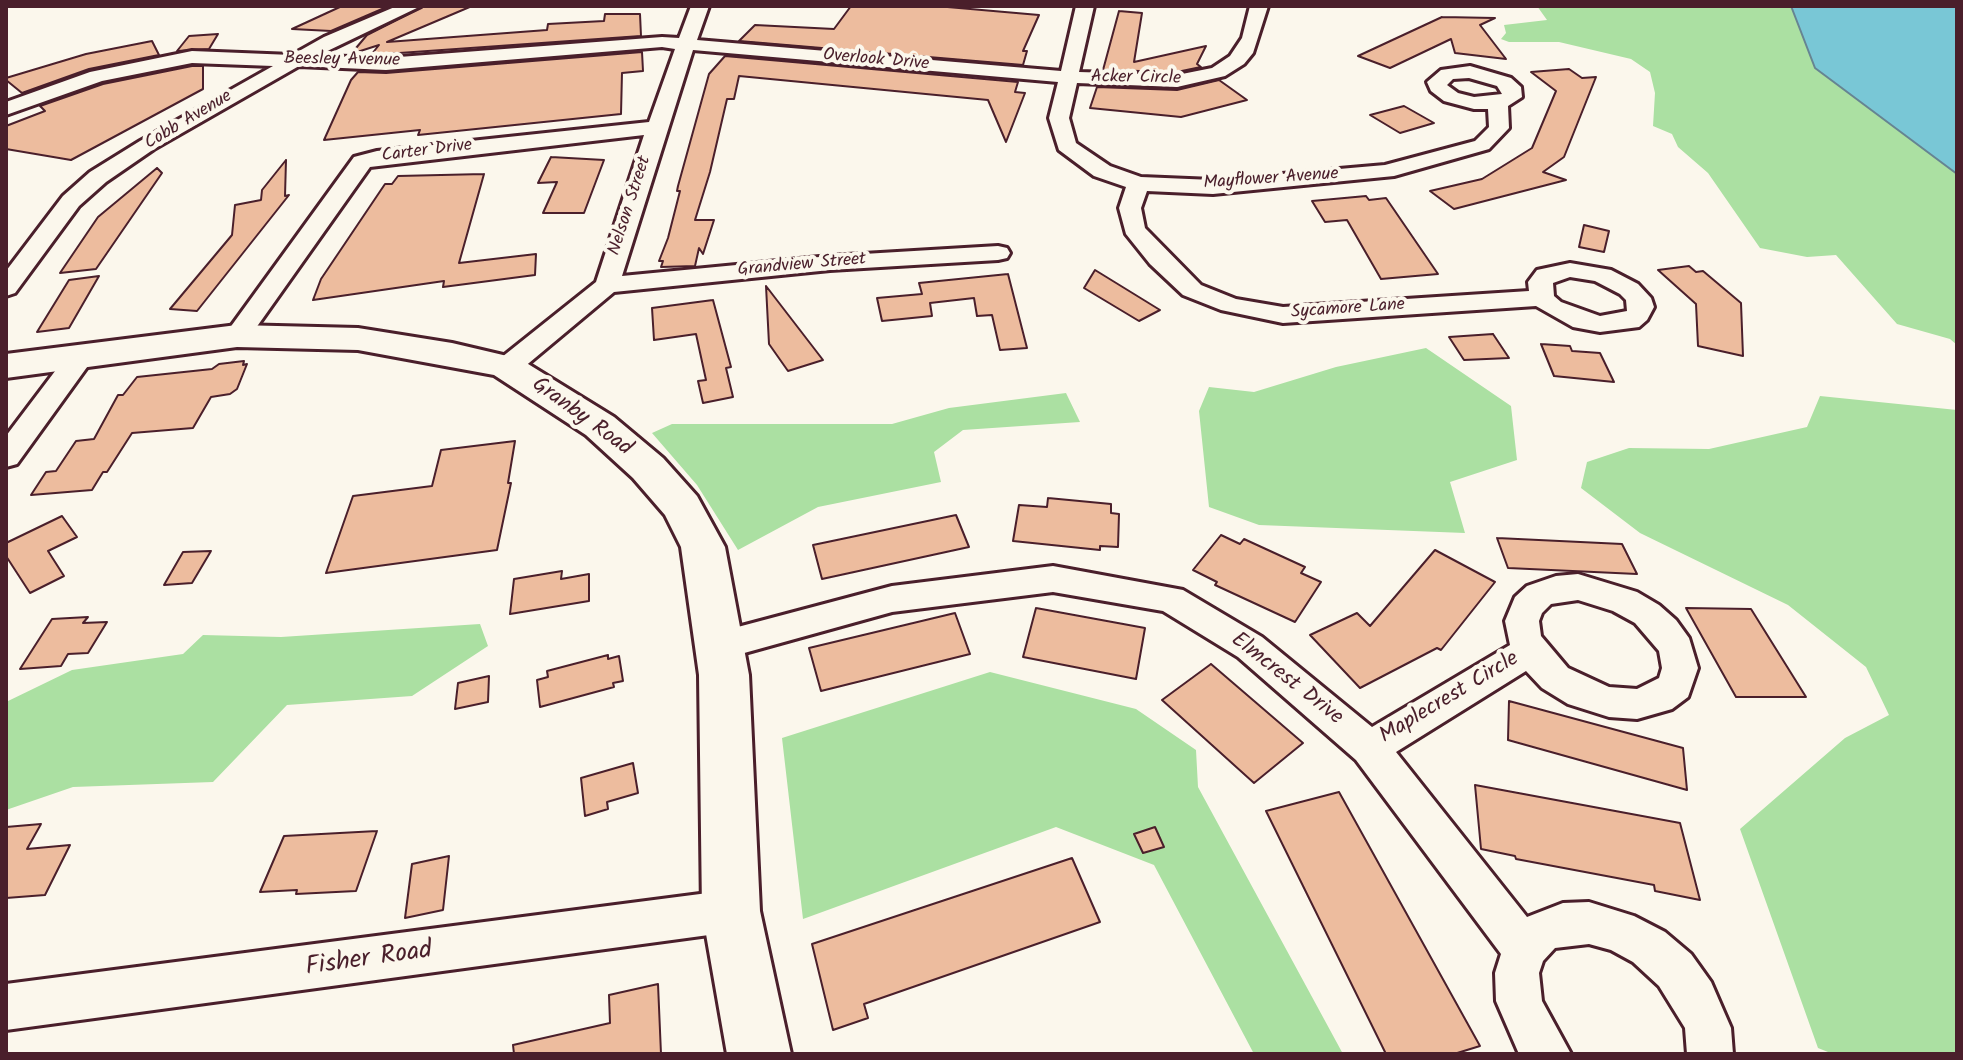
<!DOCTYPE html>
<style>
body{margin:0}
#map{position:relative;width:1963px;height:1060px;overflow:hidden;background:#fbf7ec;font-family:Kalam,sans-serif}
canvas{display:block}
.frame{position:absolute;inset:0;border:8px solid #4a1f2b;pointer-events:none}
</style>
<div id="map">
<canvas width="1963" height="1060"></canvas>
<div class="frame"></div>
</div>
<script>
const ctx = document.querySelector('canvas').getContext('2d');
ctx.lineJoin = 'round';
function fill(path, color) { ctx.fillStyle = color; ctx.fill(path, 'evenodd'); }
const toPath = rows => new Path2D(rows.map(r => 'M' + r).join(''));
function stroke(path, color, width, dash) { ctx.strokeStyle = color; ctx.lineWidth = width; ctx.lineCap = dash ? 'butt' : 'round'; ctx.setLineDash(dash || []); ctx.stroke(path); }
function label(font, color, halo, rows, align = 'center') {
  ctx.font = font + ' Kalam,sans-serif'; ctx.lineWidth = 8; ctx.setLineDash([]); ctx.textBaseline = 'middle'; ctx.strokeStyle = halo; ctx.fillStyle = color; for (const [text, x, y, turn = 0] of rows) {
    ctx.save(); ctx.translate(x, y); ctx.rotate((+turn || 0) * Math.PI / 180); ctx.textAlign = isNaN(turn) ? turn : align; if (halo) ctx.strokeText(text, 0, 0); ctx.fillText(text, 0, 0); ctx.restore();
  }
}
const green = toPath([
 [1537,6,1791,6,1816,68,1957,174,1957,345,1950,339,1897,324,1836,255,1807,257,1760,248,1708,173,1678,147,1672,134,1653,126,1655,93,1650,72,1631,59,1559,42,1509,42,1501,39,1506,33,1504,25,1547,20],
 [1426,348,1511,406,1517,460,1450,482,1465,533,1259,525,1209,507,1199,411,1209,387,1254,392,1336,367],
 [1066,393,1080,422,963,430,934,452,941,482,818,507,738,550,697,485,652,433,672,424,892,424,949,408],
 [1820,396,1957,410,1957,1054,1833,1054,1818,1048,1740,829,1845,738,1889,715,1866,667,1788,605,1640,533,1581,488,1587,462,1629,448,1709,449,1807,427],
 [480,624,488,646,412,696,287,705,213,782,73,787,6,810,6,702,72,670,183,654,203,635,281,637],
 [990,672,1136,709,1196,750,1198,787,1343,1054,1254,1054,1154,865,1056,827,803,919,782,738]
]);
const water = toPath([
 [1791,6,1957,6,1957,174,1815,68,1791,6]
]);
const building = toPath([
 [342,6,389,6,331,31,292,29,342,6],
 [424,6,472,6,387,42,547,30,548,24,604,21,605,14,640,14,641,36,371,55,379,45,351,54,367,35,424,6],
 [851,6,936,6,1039,15,1023,51,1027,51,1023,65,739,41,755,25,834,29,851,6],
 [1119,11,1142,13,1134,62,1206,46,1197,64,1201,67,1177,72,1103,70,1119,11],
 [1442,17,1495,18,1480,25,1506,59,1455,53,1451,39,1390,68,1358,56,1442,17],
 [218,34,209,49,177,51,189,36,218,34],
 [152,41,159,55,89,69,22,93,6,80,6,78,86,54,152,41],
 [642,52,643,71,622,73,621,114,418,135,420,130,324,140,351,80,358,72,386,73,642,52],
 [725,56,1018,82,1015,92,1025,93,1006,142,988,100,739,76,734,99,727,99,710,172,695,220,714,220,703,254,699,248,695,266,661,267,663,261,659,261,668,238,680,191,677,191,678,186,709,74,725,56],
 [192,66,203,66,203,89,71,160,6,149,6,126,45,111,40,106,103,84,192,66],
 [1569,69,1582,78,1596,77,1564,157,1543,172,1566,180,1454,209,1430,191,1482,179,1532,148,1556,91,1531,72,1569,69],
 [1219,80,1247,100,1181,117,1090,108,1097,87,1177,90,1219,80],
 [1404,106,1434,123,1400,133,1370,115,1404,106],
 [551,157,604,160,584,213,543,213,557,182,538,183,551,157],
 [286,160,285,196,289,195,197,311,170,309,232,235,235,205,261,200,262,190,286,160],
 [157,168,162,173,96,269,60,273,98,217,157,168],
 [484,174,459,263,536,254,535,275,443,287,444,281,313,300,321,279,385,184,392,184,398,176,484,174],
 [1366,196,1369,200,1386,198,1438,274,1381,279,1347,220,1325,222,1312,201,1366,196],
 [1584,225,1609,231,1604,252,1579,247,1584,225],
 [1689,266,1696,272,1703,271,1741,303,1743,356,1698,346,1696,304,1658,270,1689,266],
 [1095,270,1160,310,1139,321,1084,288,1095,270],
 [1008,274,1027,348,1000,350,992,315,977,316,974,298,930,303,932,316,882,321,877,298,922,294,919,283,1008,274],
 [99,276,69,328,37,332,69,280,99,276],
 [766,286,823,360,788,371,769,344,766,286],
 [713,300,731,367,726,368,733,397,703,403,698,381,706,380,696,334,654,340,652,308,713,300],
 [1493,334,1509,358,1464,360,1449,337,1493,334],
 [1541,344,1570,346,1572,351,1600,353,1614,382,1554,376,1541,344],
 [244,361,243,365,247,364,237,389,230,394,211,397,193,428,132,433,107,472,103,472,92,490,31,495,46,472,56,471,76,441,94,439,118,395,123,395,137,377,212,369,219,364,244,361],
 [515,441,508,483,511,483,497,550,326,573,353,496,432,486,441,450,515,441],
 [1048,498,1111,504,1111,513,1119,514,1118,547,1100,546,1100,550,1013,541,1019,505,1047,507,1048,498],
 [956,515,969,547,822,579,813,545,956,515],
 [62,516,77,537,48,551,64,576,30,593,6,556,6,543,62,516],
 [1221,535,1240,544,1244,539,1305,567,1301,573,1321,582,1295,622,1215,585,1217,582,1193,570,1221,535],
 [1497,538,1622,544,1637,574,1508,568,1497,538],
 [1435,550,1495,582,1441,650,1437,648,1360,688,1310,635,1357,613,1370,626,1435,550],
 [211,551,192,583,164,585,183,552,211,551],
 [562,571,561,579,589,574,589,601,510,614,514,579,562,571],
 [1036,608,1145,628,1136,679,1023,657,1036,608],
 [1686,608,1751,609,1806,697,1736,697,1686,608],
 [955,613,970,654,821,691,809,648,955,613],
 [88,617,83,623,107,622,88,653,68,654,61,666,20,669,52,619,88,617],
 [608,655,608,659,619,656,623,681,613,683,614,687,540,707,537,680,548,677,547,671,608,655],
 [1211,664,1303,743,1254,783,1162,700,1211,664],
 [489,676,488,702,455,709,458,683,489,676],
 [1509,701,1683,748,1687,790,1508,740,1509,701],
 [633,763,638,793,607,802,608,809,585,816,581,778,633,763],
 [1475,785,1680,823,1700,900,1655,891,1654,885,1516,859,1515,856,1481,849,1475,785],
 [1339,792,1480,1046,1454,1054,1386,1054,1266,811,1339,792],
 [41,824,27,849,70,845,45,895,6,898,6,827,41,824],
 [1155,827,1164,847,1143,853,1134,834,1155,827],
 [377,831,356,891,296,894,297,890,260,892,284,836,377,831],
 [449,856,443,910,405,918,412,864,449,856],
 [1072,858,1100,922,864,1004,868,1018,833,1030,812,944,1072,858],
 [658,984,661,1054,514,1054,513,1045,610,1023,609,995,658,984]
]);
const street = toPath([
 [397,6,421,6,317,56,386,58,662,37,679,38,691,6,709,6,697,40,1061,71,1076,6,1094,6,1079,72,1177,75,1212,68,1230,56,1242,38,1250,6,1268,6,1253,53,1244,64,1225,76,1177,87,1077,83,1069,118,1076,143,1110,166,1141,177,1213,180,1385,165,1475,141,1489,127,1488,109,1474,109,1444,101,1431,91,1427,82,1441,70,1470,66,1511,78,1521,87,1522,97,1508,106,1509,128,1489,149,1394,176,1213,194,1147,191,1141,208,1145,228,1201,285,1236,299,1283,307,1529,291,1528,282,1537,270,1570,263,1611,270,1638,284,1651,298,1654,307,1647,320,1639,327,1600,332,1573,327,1536,306,1283,323,1221,310,1183,295,1150,264,1126,234,1119,208,1126,187,1094,176,1059,150,1049,118,1058,82,693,50,622,276,830,256,998,246,1007,248,1010,253,1007,258,998,260,830,270,614,292,517,373,507,375,497,373,493,367,497,361,596,282,644,135,370,167,246,342,237,344,228,342,224,336,354,157,377,151,649,122,675,49,662,47,386,70,299,66,154,149,106,182,79,206,15,293,6,296,6,271,63,196,90,172,140,141,273,66,192,63,102,81,6,115,6,102,90,72,192,51,292,55,324,37,397,6],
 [1469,78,1497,86,1502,94,1474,97,1458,93,1447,85,1453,79,1469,78],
 [1570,277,1595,281,1620,294,1626,300,1627,311,1600,316,1561,302,1554,296,1553,283,1570,277],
 [81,348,91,350,95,356,17,464,6,467,6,436,71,350,81,348],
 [1053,566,1183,590,1262,637,1372,727,1510,645,1505,621,1515,597,1527,586,1556,576,1578,574,1637,592,1659,605,1676,620,1689,638,1698,668,1688,697,1672,709,1637,719,1609,717,1568,704,1542,688,1526,671,1396,752,1527,917,1563,903,1589,902,1634,916,1665,932,1691,954,1711,982,1724,1012,1731,1028,1733,1054,1687,1054,1685,1028,1659,986,1633,962,1611,950,1589,944,1555,948,1543,961,1539,973,1542,1001,1571,1054,1519,1054,1496,1001,1495,973,1501,954,1356,760,1238,657,1163,611,1053,592,892,612,719,660,707,656,701,646,707,636,719,632,892,586,1053,566],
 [1578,600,1613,611,1635,623,1659,651,1662,668,1659,678,1637,689,1609,687,1568,668,1541,636,1539,621,1542,613,1551,604,1578,600],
 [731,890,746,896,752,911,746,926,731,932,6,1030,6,984,731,890]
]);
const secondary = toPath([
 [237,325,358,328,452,343,520,359,614,417,663,458,697,496,725,547,749,675,760,911,791,1054,727,1054,702,911,699,675,681,547,665,515,633,478,586,435,494,375,358,350,237,347,6,378,6,354,237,325]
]);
const farStreetnames = [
 ["Beesley Avenue",342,61,1],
 ["Overlook Drive",876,61,5],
 ["Acker Circle",1136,79,1],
 ["Cobb Avenue",189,121,-31],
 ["Carter Drive",427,152,-7],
 ["Mayflower Avenue",1271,180,-4],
 ["Nelson Street",631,206,-72],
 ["Grandview Street",802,266,-5],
 ["Sycamore Lane",1348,310,-4]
];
const streetNames = [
 ["Granby Road",581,418,36],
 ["Elmcrest Drive",1286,680,38],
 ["Maplecrest Circle",1450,699,-31]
];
const nearStreetnames = [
 ["Fisher Road",369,961,-8]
];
fill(green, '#abe0a2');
fill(water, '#79c7d6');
stroke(water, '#668492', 2);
fill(building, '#edbc9e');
stroke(building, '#4a1f2b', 2);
stroke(street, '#4a1f2b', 6);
stroke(secondary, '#4a1f2b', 6);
fill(street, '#fbf7ec');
fill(secondary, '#fbf7ec');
label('18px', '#4a1f2b', '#fbf7ec', farStreetnames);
label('22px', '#4a1f2b', '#fbf7ec', streetNames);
label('26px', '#4a1f2b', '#fbf7ec', nearStreetnames);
</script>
